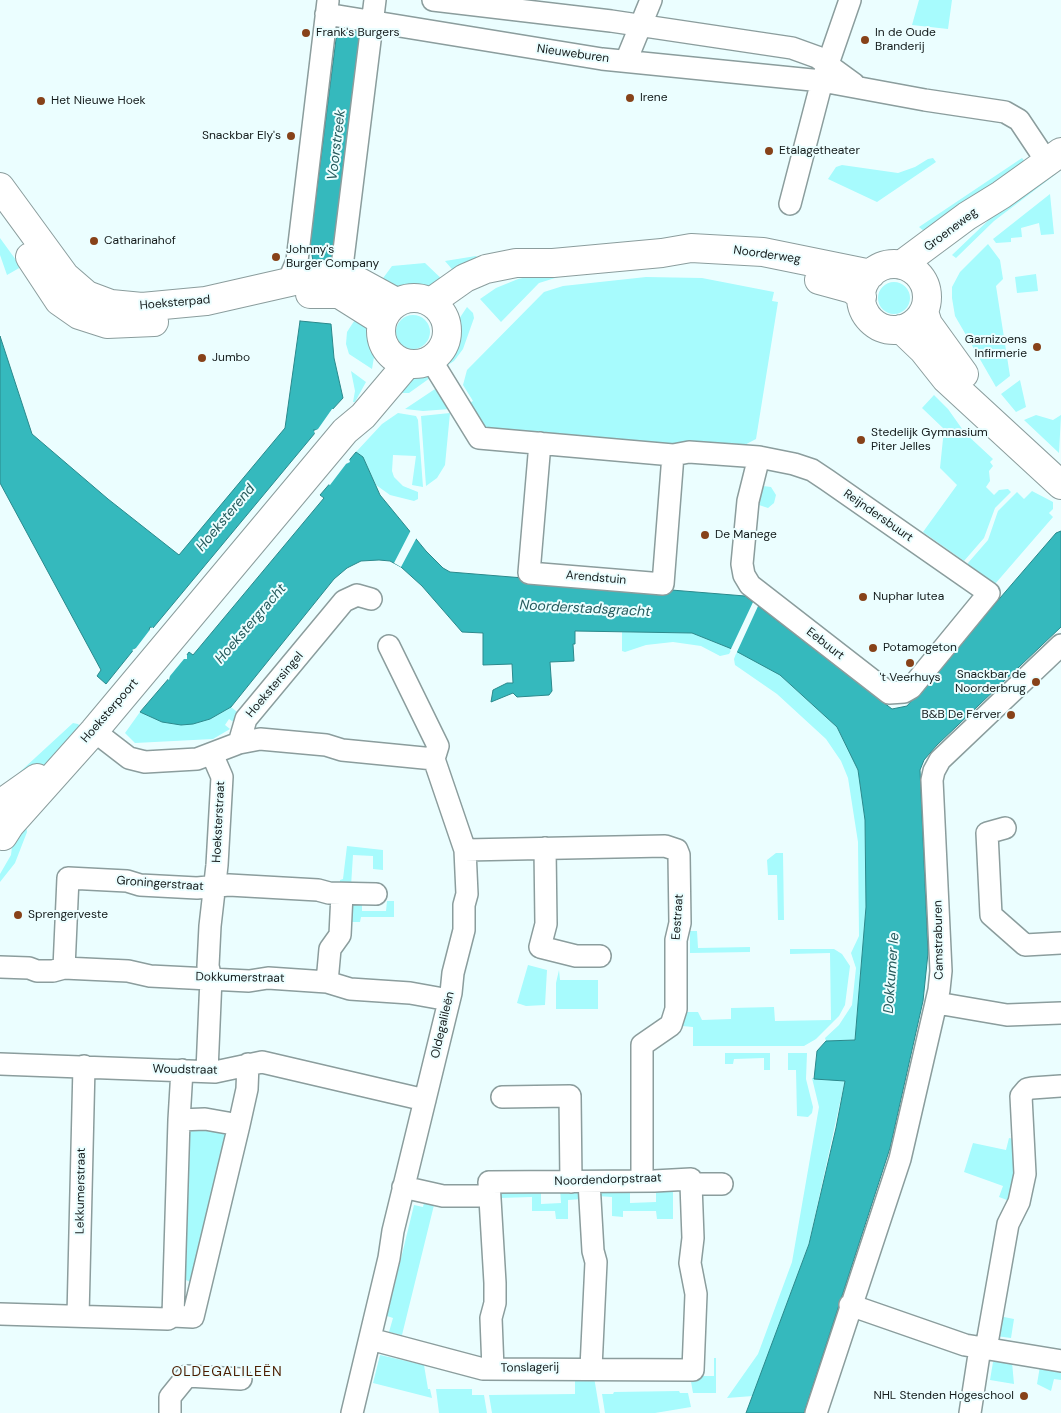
<!DOCTYPE html>
<meta charset="utf-8">
<style>
body{margin:0}
canvas{display:block;background:#ebfeff}
</style>
<canvas width="1061" height="1413"></canvas>
<script>
const ctx = document.querySelector('canvas').getContext('2d');
ctx.lineJoin = 'round';
function fill(path, color) { ctx.fillStyle = color; ctx.fill(path, 'evenodd'); }
const toPath = rows => new Path2D(rows.map(r => 'M' + r).join(''));
function stroke(path, color, width, dash) { ctx.strokeStyle = color; ctx.lineWidth = width; ctx.lineCap = dash ? 'butt' : 'round'; ctx.setLineDash(dash || []); ctx.stroke(path); }
function label(font, color, halo, rows, align = 'center') {
  ctx.font = font + ' "DM Sans",sans-serif'; ctx.lineWidth = 4; ctx.setLineDash([]); ctx.textBaseline = 'middle'; ctx.strokeStyle = halo; ctx.fillStyle = color; for (const [text, x, y, turn = 0] of rows) {
    ctx.save(); ctx.translate(x, y); ctx.rotate((+turn || 0) * Math.PI / 180); ctx.textAlign = isNaN(turn) ? turn : align; if (halo) ctx.strokeText(text, 0, 0); ctx.fillText(text, 0, 0); ctx.restore();
  }
}
const green = toPath([
 [919,0,952,0,948,29,912,25],
 [933,158,936,162,877,202,828,179,836,167,842,165,898,173,915,167,928,159],
 [1022,158,1027,164,930,236,919,227],
 [1052,169,1056,174,994,221,956,258,952,255,995,214],
 [1050,194,1054,234,1041,235,1039,223,1021,228,1022,237,1011,238,1011,242,996,243,993,239],
 [0,238,21,267,7,275,0,255],
 [988,244,1000,260,1003,279,996,286,1010,376,996,387,955,316,952,298,952,287,960,272],
 [476,256,478,258,457,275,445,261],
 [425,263,446,283,424,291,398,291,378,285,392,266],
 [568,274,539,283,501,322,480,299,496,288,518,279,532,276],
 [1036,274,1038,291,1017,293,1015,277],
 [646,277,702,278,774,292,772,301,778,302,756,439,733,451,489,430,483,427,468,404,473,401,463,385,467,370,544,292,563,286],
 '878 298a16 16 0 1 1 32 0a16 16 0 1 1-32 0Z',
 [467,307,473,313,474,318,463,349,454,361,448,365,447,360,455,340,457,322],
 [358,315,369,327,371,333,375,351,372,369,349,354,346,344,347,332],
 '396 332a17 17 0 1 1 34 0a17 17 0 1 1-34 0Z',
 [351,371,366,382,355,402,353,402,355,391],
 [418,374,425,374,430,378,409,393,403,393,396,388,409,377],
 [1020,380,1026,407,1016,412,1001,394],
 [438,387,450,409,423,411,405,409],
 [934,395,948,409,965,433,993,459,990,462,993,466,989,471,990,481,986,487,994,495,999,490,1008,489,1011,492,995,508,984,538,964,561,923,532,957,485,940,468,944,429,922,408],
 [398,413,416,416,418,420,423,487,412,485,416,456,393,455,392,471,394,477,403,486,418,492,418,499,414,501,390,495,376,485,363,457,356,452,382,424],
 [450,413,445,465,437,478,426,486,421,416],
 [1036,415,1053,420,1061,415,1059,453,1024,420],
 [763,486,771,487,776,495,774,503,768,508,756,504],
 [1032,491,1053,502,1053,509,1049,513,1053,517,995,584,968,566,968,563,988,540,998,511,1017,492,1024,499],
 [622,632,692,633,732,649,729,654,720,656,701,646,673,642,646,645,625,652,622,651],
 [737,651,780,675,837,727,858,770,865,820,866,907,855,1040,826,1041,825,1038,839,1025,852,1005,856,968,851,953,859,936,858,842,848,778,841,761,826,739,777,694,735,665,734,659],
 [231,707,241,715,235,723,229,719,225,725,230,729,213,739,135,743,125,733,140,712,162,722,193,724,210,719],
 [73,723,78,724,83,729,51,760,37,771,10,781],
 [26,825,27,832,15,863,0,882,0,874,11,855,13,839],
 [347,846,383,850,383,870,373,869,373,856,353,855,351,886,340,886,340,880,343,879],
 [776,853,783,853,784,920,778,920,777,875,768,875,767,860],
 [387,901,394,901,394,917,361,917,360,922,349,922,351,903,362,902,362,911,386,911],
 [690,931,697,931,698,948,750,947,750,952,690,953],
 [790,949,834,949,842,954,850,966,845,1005,839,1016,816,1039,804,1046,693,1046,693,1027,682,1026,682,1012,698,1012,702,1020,731,1019,731,1008,774,1007,775,1021,831,1020,830,953,790,954],
 [528,965,547,970,545,1005,526,1006,517,1003],
 [559,970,560,980,598,980,598,1009,556,1009,556,983],
 [725,1053,770,1053,770,1070,764,1070,764,1058,734,1059,733,1064,725,1064],
 [788,1053,807,1053,806,1079,813,1107,812,1113,808,1117,797,1116,796,1070,788,1070],
 [812,1078,845,1080,809,1243,753,1396,727,1398,758,1354,792,1262,819,1107],
 [195,1129,230,1130,194,1281,190,1282,182,1278,184,1135],
 [1009,1138,1014,1139,1017,1167,1009,1200,1007,1200,999,1197,1003,1186,964,1172,973,1143,1006,1150],
 [499,1188,541,1188,541,1204,561,1203,560,1189,581,1189,582,1199,568,1200,568,1219,556,1219,555,1211,532,1211,532,1197,500,1198],
 [656,1188,673,1189,673,1219,657,1219,656,1211,623,1211,623,1217,612,1216,612,1197,597,1196,597,1189,630,1189,630,1203,656,1202],
 [425,1198,435,1201,402,1335,389,1332,393,1318,387,1316,414,1205,423,1207],
 [999,1316,1014,1319,1011,1338,996,1336],
 [380,1355,424,1365,428,1389,430,1389,432,1398,373,1383],
 [714,1358,716,1358,716,1393,693,1393,690,1376,714,1376],
 [1000,1360,1012,1362,1014,1384,990,1380,993,1362],
 [1040,1366,1061,1370,1061,1380,1054,1379,1051,1391,1037,1384],
 [575,1375,594,1377,600,1413,492,1413,489,1395,575,1394],
 [436,1389,472,1389,472,1395,484,1395,487,1413,439,1413],
 [679,1391,680,1393,688,1393,691,1407,655,1413,605,1413,602,1394,613,1394,614,1392]
]);
const water = toPath([
 [345,29,359,31,363,38,337,248,331,259,313,261,310,244,336,39,345,29],
 [300,321,331,324,334,358,343,398,331,411,346,464,356,452,363,457,380,495,426,551,443,568,450,572,745,596,892,709,907,706,1056,533,1061,531,1061,627,937,745,924,760,920,770,928,953,923,1001,890,1148,804,1413,746,1413,809,1244,836,1128,845,1081,814,1079,817,1051,826,1041,855,1040,866,907,865,820,858,770,837,727,780,675,732,649,692,633,575,631,575,644,573,644,574,661,550,662,552,691,549,695,517,697,513,693,491,702,493,690,507,683,513,683,512,664,483,665,483,633,462,632,422,586,401,567,390,561,379,560,361,561,347,568,334,579,231,707,210,719,193,724,181,725,162,722,140,712,170,677,135,648,106,684,97,676,101,670,0,483,0,336,32,434,108,499,179,555,285,428,300,321],
 [314,430,318,430,332,481,320,495,324,498,193,655,189,652,184,659,149,630,150,627,153,628,315,433,314,430]
]);
const pier = toPath([
 [332,409,335,409,350,462,346,464,330,485,328,484,330,482,314,431,318,429],
 [411,530,417,537,401,567,394,563],
 [754,600,759,604,736,654,730,651],
 [152,627,185,657,185,654,187,655,187,659,184,659,170,676,169,680,132,650,136,648]
]);
const street = toPath([
 [433,0,611,21,792,48,817,57,854,84],
 [326,14,602,59,822,81,925,100,1005,112,1019,120,1047,162],
 [626,61,651,0],
 [790,204,822,81,850,0],
 [288,282,297,261,328,1],
 [339,291,375,0],
 [431,360,479,438,673,455,689,452,759,457,794,464,812,470,827,480,989,593,911,688,904,692,889,693,750,585,744,575,742,564,748,501,759,457],
 [540,443,529,573,663,584,673,455],
 [94,731,129,758,145,762,197,759,239,743,260,739,326,745,342,750,434,759],
 [239,743,246,719,344,601,357,595,371,599],
 [1005,828,987,833,991,915,1025,945,1061,943],
 [545,848,546,924,540,947,576,956,600,956],
 [465,850,665,846,677,850,679,855,680,923,676,940,676,1009,671,1025,642,1045,642,1181],
 [0,967,29,968,37,971,53,971,64,968,128,971,150,976,249,981,268,978,327,982,350,989,410,993,449,1000],
 [64,968,68,878,127,881,140,885,197,888,229,885,318,890,329,893,376,894],
 [327,982,330,949,340,935,342,894],
 [937,1003,1007,1015,1061,1013],
 [0,1064,215,1072,262,1062,425,1100],
 [207,1071,211,978,208,966,210,926,217,865,222,777,212,754],
 [502,1097,570,1096,571,1182],
 [179,1120,182,1070],
 [239,1125,247,1089,248,1064],
 [589,1182,593,1251,596,1262,591,1368],
 [403,1187,443,1196,489,1196],
 [850,1305,965,1345,1061,1361],
 [0,1314,168,1319,173,1316,193,1317,239,1125,205,1119,179,1120,173,1316],
 [78,1316,84,1066],
 [370,1339,483,1369,693,1370,696,1294,690,1263,693,1238,691,1184],
 [986,1349,1008,1224,1019,1202,1025,1174,1021,1096,1027,1089,1032,1088,1061,1086],
 [493,1369,491,1318,495,1303,495,1283,489,1182,654,1181,691,1179,691,1184,722,1184],
 [170,1413,170,1397,187,1376,241,1379],
 [352,1413,389,1258,393,1231,451,993,453,973,464,930,464,905,467,894,465,850,434,759,438,746,389,646],
 [816,1413,900,1159,939,990,941,971,932,780,934,771,940,760,1061,645],
 [970,1413,980,1348]
]);
const secondary = toPath([
 [0,187,65,276,87,295,111,304,142,307,206,301,307,278,331,276,354,279,396,302],
 [30,257,59,301,79,315,107,324,154,322],
 '861 297a33 33 0 1 1 66 0a33 33 0 1 1-66 0Z',
 [901,265,967,216,1001,195,1061,152],
 [819,280,852,289,862,297],
 [310,294,339,294,382,321],
 '381 331a33 33 0 1 1 66 0a33 33 0 1 1-66 0Z',
 [431,302,465,278,486,269,516,263,553,263,662,253,691,248,763,252,871,274],
 [924,312,928,324,964,374],
 [901,329,923,350,946,379,1061,485],
 [0,804,37,778],
 [3,836,10,825,94,731,345,431,363,416,407,364]
]);
const markers = [
 [306,33,5,"#874219"],
 [865,40,5,"#874219"],
 [630,98,5,"#874219"],
 [41,101,5,"#874219"],
 [291,136,5,"#874219"],
 [769,151,5,"#874219"],
 [94,241,5,"#874219"],
 [276,257,5,"#874219"],
 [1037,347,5,"#874219"],
 [202,358,5,"#874219"],
 [861,440,5,"#874219"],
 [705,535,5,"#874219"],
 [863,597,5,"#874219"],
 [873,648,5,"#874219"],
 [910,663,5,"#874219"],
 [1036,682,5,"#874219"],
 [1011,715,5,"#874219"],
 [18,915,5,"#874219"],
 [1024,1396,5,"#874219"]
];
const poiNames = [
 ["Frank's Burgers",316,33],
 ["In de Oude",875,33],
 ["Branderij",875,47],
 ["Irene",640,98],
 ["Het Nieuwe Hoek",51,101],
 ["Snackbar Ely's",281,136,"right"],
 ["Etalagetheater",779,151],
 ["Catharinahof",104,241],
 ["Johnny's",286,250],
 ["Burger Company",286,264],
 ["Garnizoens",1027,340,"right"],
 ["Infirmerie",1027,354,"right"],
 ["Jumbo",212,358],
 ["Stedelijk Gymnasium",871,433],
 ["Piter Jelles",871,447],
 ["De Manege",715,535],
 ["Nuphar lutea",873,597],
 ["Potamogeton",883,648],
 ["Snackbar de",1026,675,"right"],
 ["Noorderbrug",1026,689,"right"],
 ["'t Veerhuys",910,678,"center"],
 ["B&B De Ferver",1001,715,"right"],
 ["Sprengerveste",28,915],
 ["NHL Stenden Hogeschool",1014,1396,"right"]
];
const streetNames = [
 ["Nieuweburen",573,54,8],
 ["Groeneweg",951,230,-37],
 ["Noorderweg",767,255,8],
 ["Hoeksterpad",175,303,-5],
 ["Reijndersbuurt",878,516,35],
 ["Arendstuin",596,578,5],
 ["Eebuurt",825,644,38],
 ["Hoekstersingel",275,685,-50],
 ["Hoeksterpoort",110,711,-49],
 ["Hoeksterstraat",219,822,-87],
 ["Groningerstraat",160,884,4],
 ["Eestraat",678,917,-86],
 ["Camstraburen",939,940,-91],
 ["Dokkumerstraat",240,978,1],
 ["Oldegalileën",443,1025,-77],
 ["Woudstraat",185,1070,1],
 ["Noordendorpstraat",608,1180,-2],
 ["Lekkumerstraat",81,1191,-89],
 ["Tonslagerij",530,1368,-1]
];
const waterNames = [
 ["Voorstreek",337,145,-83],
 ["Hoeksterend",226,518,-50],
 ["Noorderstadsgracht",585,609,3],
 ["Hoekstergracht",251,624,-49],
 ["Dokkumer Ie",892,973,-86]
];
const neighbourhoodNames = [
 ["OLDEGALILEËN",227,1372]
];
fill(green, '#a7fbfd');
fill(water, '#35b9bd');
stroke(water, '#2b898c', 1);
fill(pier, '#ebfeff');
stroke(street, '#8b9d9d', 24);
stroke(secondary, '#8b9d9d', 30);
stroke(street, '#fff', 21);
stroke(secondary, '#fff', 28);
for (const [x, y, r, color] of markers) { const dot = new Path2D(); dot.arc(x, y, r, 0, 2 * Math.PI); ctx.fillStyle = color; ctx.fill(dot); stroke(dot, '#ebfeff', 2); }
label('12px', '#131a1a', '#ebfeff', poiNames, 'left');
label('12px', '#131a1a', '#ebfeff', streetNames);
label('italic 14px', '#255a5c', '#ebfeff', waterNames);
ctx.letterSpacing = '1px';
label('14px', '#4c1e01', '#ebfeff', neighbourhoodNames);
ctx.letterSpacing = '0px';
</script>
